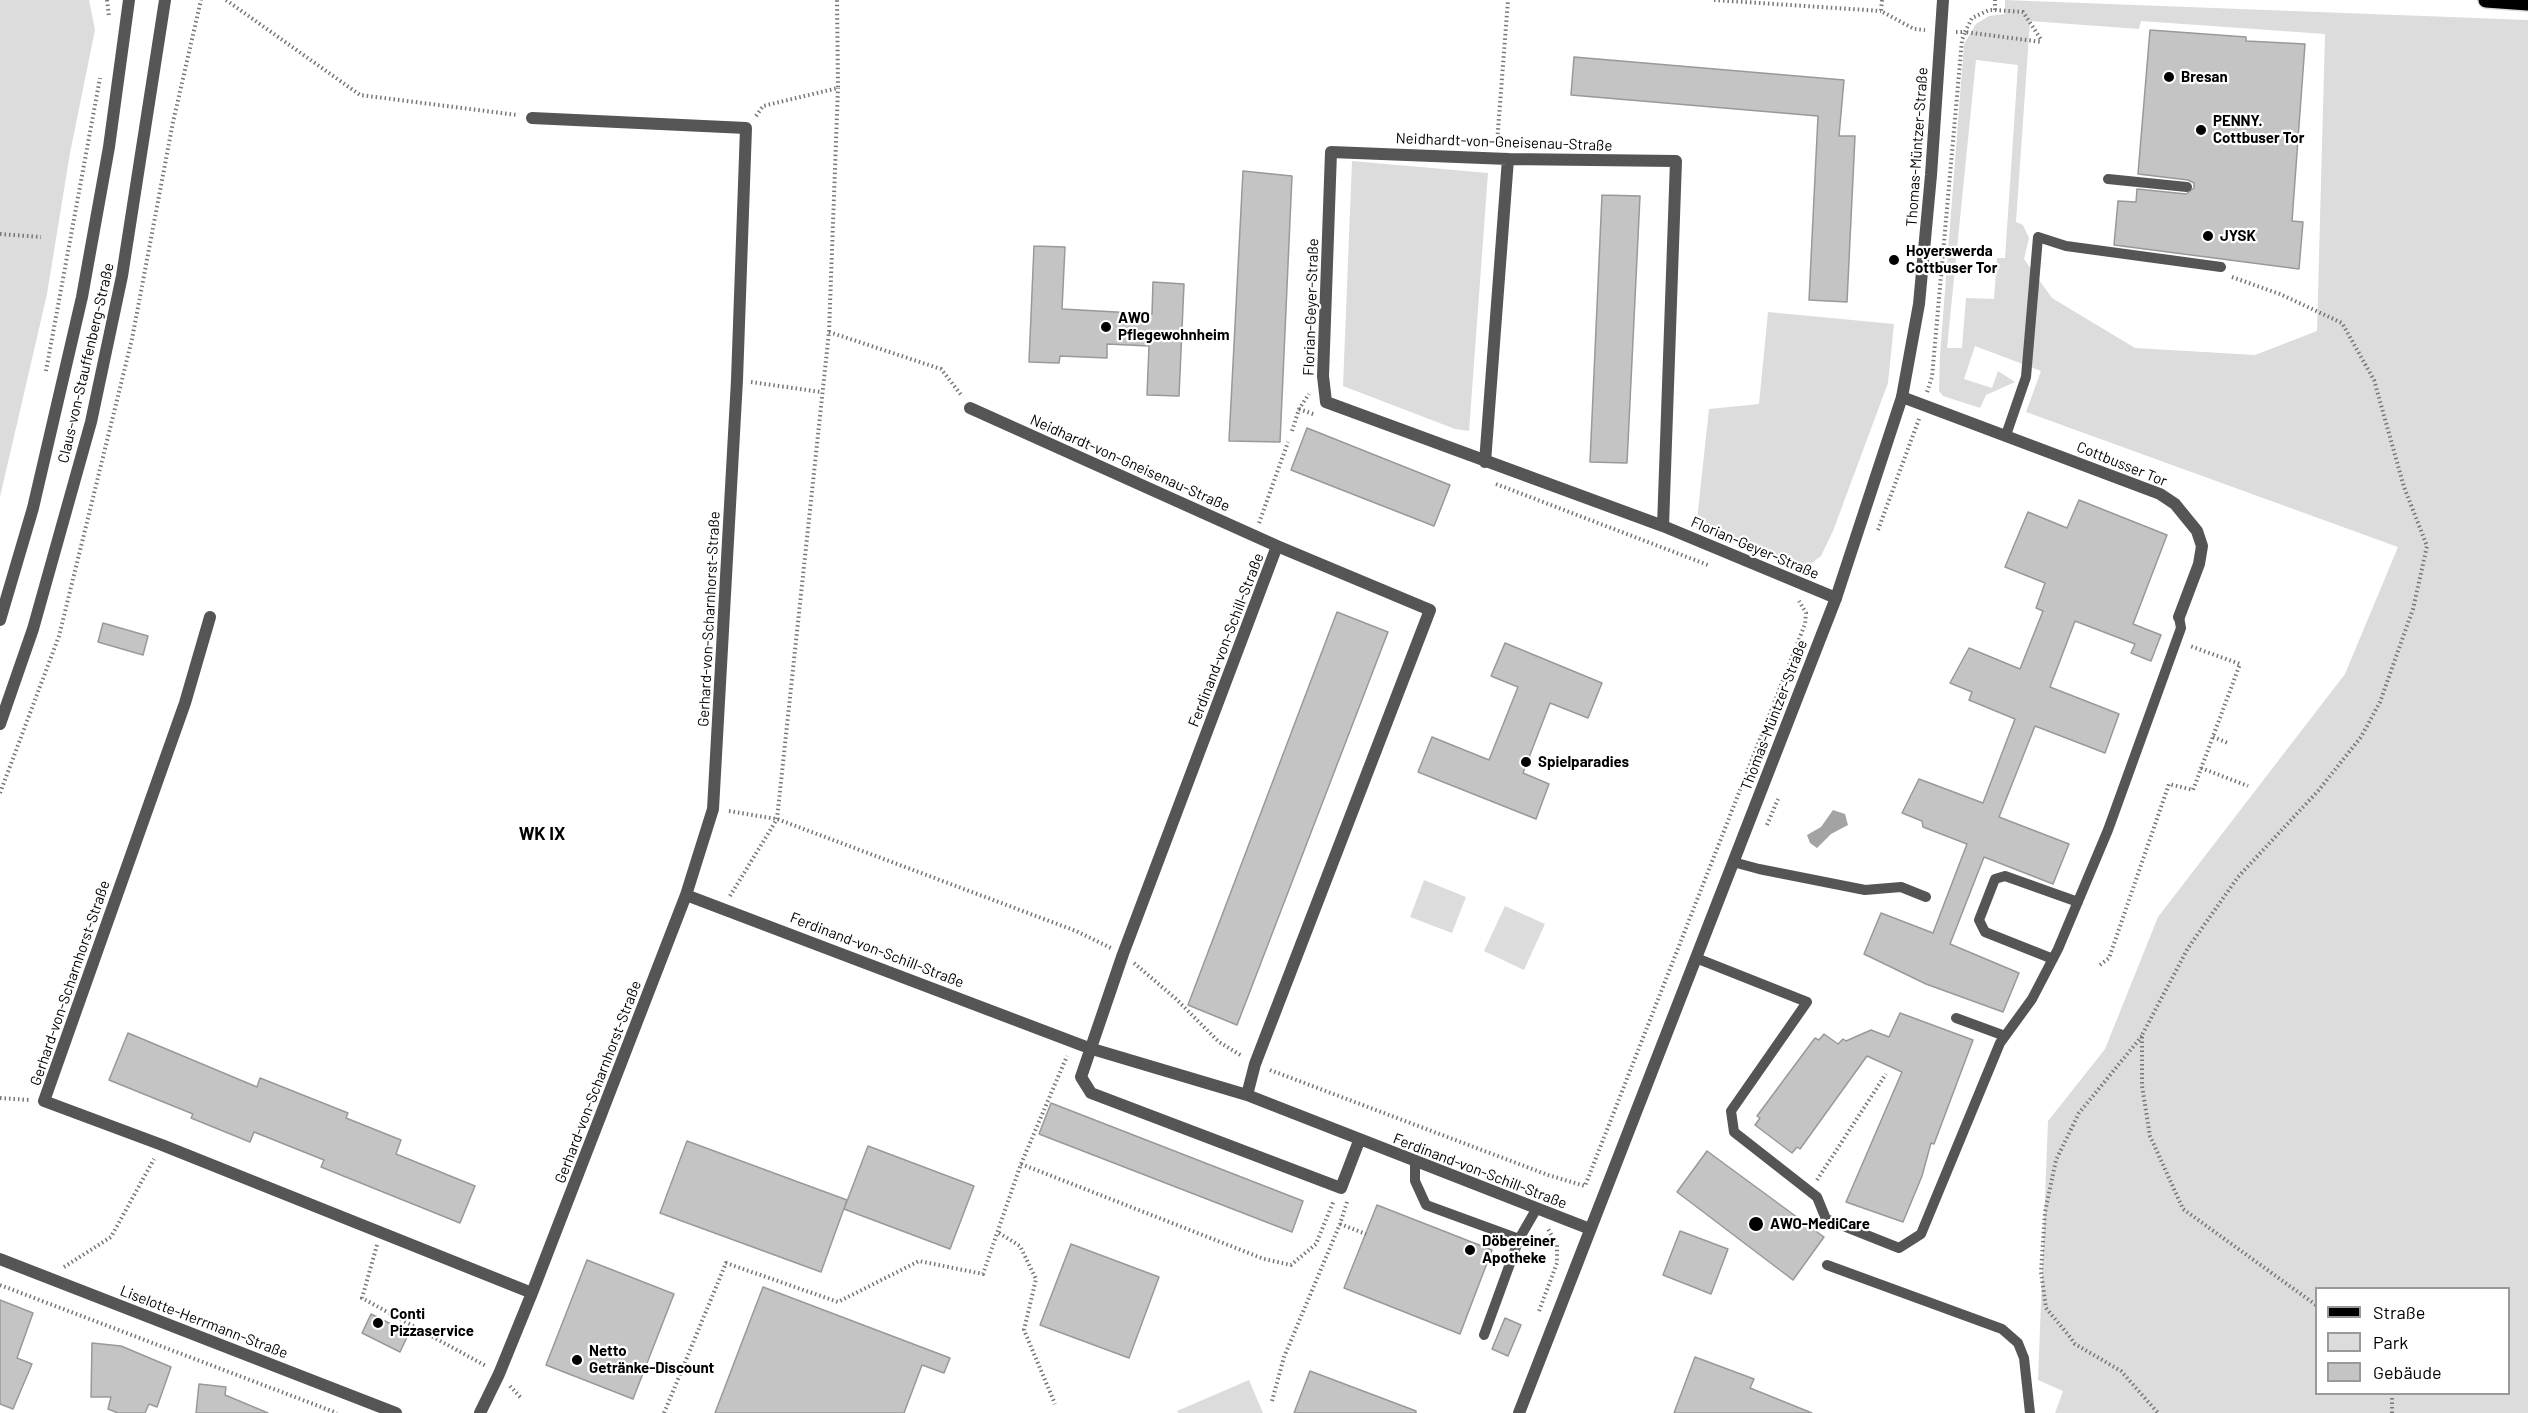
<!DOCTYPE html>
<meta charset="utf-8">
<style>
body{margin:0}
#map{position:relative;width:2528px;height:1413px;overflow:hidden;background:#fff;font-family:Barlow,sans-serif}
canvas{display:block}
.legend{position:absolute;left:2315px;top:1287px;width:195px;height:108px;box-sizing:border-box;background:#fff;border:2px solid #999;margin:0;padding:8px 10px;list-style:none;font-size:18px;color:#000}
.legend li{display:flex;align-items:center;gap:12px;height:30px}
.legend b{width:30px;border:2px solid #999}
</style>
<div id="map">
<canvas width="2528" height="1413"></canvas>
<ul class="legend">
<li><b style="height:8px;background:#000"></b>Straße</li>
<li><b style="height:16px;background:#dcdcdc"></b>Park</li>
<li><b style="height:16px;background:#c4c4c4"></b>Gebäude</li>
</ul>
</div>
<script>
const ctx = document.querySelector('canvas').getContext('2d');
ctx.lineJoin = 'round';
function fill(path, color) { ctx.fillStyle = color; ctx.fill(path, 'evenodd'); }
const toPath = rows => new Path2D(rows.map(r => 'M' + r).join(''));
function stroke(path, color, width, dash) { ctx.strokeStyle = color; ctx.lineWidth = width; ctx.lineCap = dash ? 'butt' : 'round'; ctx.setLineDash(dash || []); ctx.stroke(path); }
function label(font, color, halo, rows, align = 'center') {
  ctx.font = font + ' Barlow,sans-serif'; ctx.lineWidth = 4.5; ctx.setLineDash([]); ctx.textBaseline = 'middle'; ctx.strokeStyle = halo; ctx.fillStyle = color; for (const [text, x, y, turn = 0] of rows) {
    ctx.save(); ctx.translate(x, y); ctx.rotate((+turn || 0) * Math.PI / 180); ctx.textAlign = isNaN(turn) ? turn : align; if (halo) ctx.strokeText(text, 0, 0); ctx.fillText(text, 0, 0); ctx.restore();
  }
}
const green = toPath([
 [0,0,89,0,95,30,70,153,47,294,0,497],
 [2005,0,2528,20,2528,1413,2055,1413,2063,1391,2038,1380,2048,1121,2105,1049,2158,917,2345,674,2398,547,2026,412,2041,371,1975,346,1964,379,1992,388,1998,371,2015,382,1986,395,1980,408,1943,396,1939,391,1940,355,1964,44,1976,24,1989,16,2005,14],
 [2030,21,2139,29,2141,21,2325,34,2317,331,2255,355,2135,348,2052,298,2024,259,2029,238,2023,225,2016,222],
 [1976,60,2018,65,2005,258,1997,258,1994,299,1966,298,1962,348,1947,348],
 [2316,1288,2508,1288,2508,1394,2316,1394],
 [1352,161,1488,173,1469,431,1455,429,1343,386],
 [1768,312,1894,324,1888,383,1833,531,1821,556,1808,566,1696,529,1709,409,1759,404],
 [1424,880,1466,897,1452,933,1410,917],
 [1505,906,1545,924,1524,970,1484,951],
 [1249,1380,1263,1413,1178,1413,1177,1411]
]);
const water = toPath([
 [1833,810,1845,814,1848,825,1831,834,1817,848,1810,843,1807,835,1821,827]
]);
const building = toPath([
 [2150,30,2246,37,2246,41,2305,44,2292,221,2303,222,2299,269,2114,245,2118,201,2136,202,2137,189,2186,194,2194,188,2194,183,2188,180,2138,174,2150,30],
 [1574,57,1844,80,1839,136,1855,136,1847,302,1809,300,1818,116,1571,95,1574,57],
 [1243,171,1292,176,1280,442,1229,441,1243,171],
 [1602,195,1640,196,1627,463,1590,462,1602,195],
 [1034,246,1065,247,1062,309,1152,314,1153,282,1184,284,1179,396,1147,395,1149,346,1107,344,1107,358,1060,356,1059,363,1029,362,1034,246],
 [1307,428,1450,485,1434,526,1291,470,1307,428],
 [2079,500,2167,535,2133,624,2161,635,2151,661,2131,653,2135,644,2075,621,2050,687,2119,714,2105,753,2035,726,1999,817,2069,844,2053,884,1984,857,1950,944,2019,973,2003,1012,1926,984,1864,954,1881,913,1933,933,1967,844,1923,827,1922,821,1902,813,1919,779,1983,803,2015,719,1969,700,1972,692,1950,683,1969,648,2020,669,2043,611,2036,608,2045,583,2005,567,2028,512,2067,528,2079,500],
 [1337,612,1388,632,1237,1025,1188,1005,1337,612],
 [103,623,148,636,143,655,98,642,103,623],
 [1505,643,1602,683,1588,718,1550,703,1523,773,1549,784,1536,819,1418,772,1432,737,1489,760,1518,687,1491,676,1505,643],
 [1900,1013,1973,1040,1934,1144,1931,1143,1922,1176,1903,1222,1846,1202,1902,1072,1867,1056,1800,1149,1797,1147,1792,1153,1755,1125,1760,1118,1757,1116,1815,1038,1819,1040,1824,1034,1838,1044,1843,1039,1846,1041,1871,1030,1889,1037,1900,1013],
 [128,1033,257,1087,260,1078,348,1113,346,1118,401,1140,396,1154,475,1186,460,1223,321,1167,324,1160,254,1132,250,1142,191,1118,193,1114,109,1080,128,1033],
 [1051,1103,1303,1201,1292,1232,1039,1134,1051,1103],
 [687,1141,847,1200,821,1272,660,1213,687,1141],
 [868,1146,974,1186,950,1249,844,1209,868,1146],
 [1707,1151,1824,1237,1793,1280,1677,1192,1707,1151],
 [1377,1205,1492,1250,1460,1334,1344,1288,1377,1205],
 [1680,1231,1728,1249,1711,1294,1663,1275,1680,1231],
 [1071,1244,1159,1277,1129,1358,1040,1325,1071,1244],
 [587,1260,674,1294,633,1399,546,1365,587,1260],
 [763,1287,950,1358,944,1373,922,1365,904,1413,715,1413,763,1287],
 [0,1300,33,1313,17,1358,32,1364,13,1409,0,1404,0,1300],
 [371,1314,409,1333,400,1352,362,1333,371,1314],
 [1505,1318,1521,1325,1508,1356,1492,1349,1505,1318],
 [92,1343,121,1346,171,1367,157,1407,149,1404,145,1413,118,1413,108,1409,111,1397,91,1397,92,1343],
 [1695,1357,1754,1379,1750,1388,1812,1413,1674,1413,1695,1357],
 [1310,1371,1416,1411,1416,1413,1294,1413,1310,1371],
 [199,1384,226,1387,225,1395,268,1413,196,1413,199,1384]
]);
const path = toPath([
 [107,0,109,17],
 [226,0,360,95,517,115],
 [1714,0,1881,11],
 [1882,0,1881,11,1914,29,1925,30],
 [1995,10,2023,12,2042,41],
 [1956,32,1965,32,1972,18,1989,10,1995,10,1995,0],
 [756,116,763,106,838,88,837,0],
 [1497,143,1508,0],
 [0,234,41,237],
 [2232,277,2280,294,2342,323,2374,380,2404,487,2427,546,2413,609,2380,702,2361,737,2318,791,2238,877,2188,948,2142,1035,2142,1086,2150,1136,2183,1209,2316,1305],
 [829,332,941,369,962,396],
 [46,371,100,78],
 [751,382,821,392],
 [1927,392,1932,377,1962,40,1965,32,2042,42],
 [1299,409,1316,415],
 [1292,431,1299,409,1309,394],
 [1496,484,1708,565],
 [1259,523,1288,442],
 [1878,530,1919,419],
 [2213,737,2228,743],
 [2201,768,2248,786],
 [0,793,59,636,132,339,173,122,201,0],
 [729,811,777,819,1076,931,1111,948],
 [1767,825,1778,799],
 [730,896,777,819,829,332,838,88],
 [1134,963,1176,999,1219,1042,1242,1056],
 [2100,965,2109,958,2169,784,2193,790,2240,664,2190,646],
 [2142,1036,2079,1113,2056,1160,2045,1212,2041,1272,2046,1308,2070,1337,2075,1344,2121,1371,2158,1413],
 [1270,1070,1548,1175,1585,1186,1805,624,1806,613,1799,601],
 [0,1098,29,1100],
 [1021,1164,1264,1259,1291,1265,1316,1244,1334,1200],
 [1817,1180,1886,1074],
 [1340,1224,1366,1234],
 [999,1233,1020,1246,1036,1279,1024,1330,1055,1404],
 [377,1245,362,1298,486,1366],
 [64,1267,111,1237,154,1159],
 [0,1285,337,1413],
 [1539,1311,1557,1263,1557,1245,1548,1229],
 [510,1386,522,1399],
 [1272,1401,1284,1357,1340,1224,1347,1202],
 [664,1413,726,1263,838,1302,919,1261,983,1274,1021,1164,1067,1056],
 [2392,1413,2392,1394]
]);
const service = toPath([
 [2108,179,2187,187],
 [2006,435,2026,377,2038,237,2066,246,2221,267],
 [1733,862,1759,869,1865,890,1901,887,1926,897],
 [1696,958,1807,1002,1731,1111,1734,1132,1817,1197,1826,1219,1899,1248,1921,1234,2000,1043,2032,999,2058,949,2108,830,2181,628,2179,617],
 [2053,959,1985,932,1979,920,1995,879,2005,876,2078,902],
 [1956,1018,2005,1036],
 [1415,1162,1415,1181,1426,1205,1519,1239],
 [1827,1265,2002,1329,2018,1343,2024,1358,2030,1413],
 [1484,1335,1519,1239,1537,1208]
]);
const minor = toPath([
 [1902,397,2160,494,2175,504,2197,531,2202,546,2199,564,2179,617],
 [970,408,1277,546],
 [1485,462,1508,159],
 [1663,526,1676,161,1508,159,1331,152,1323,376,1326,402,1663,526,1836,598],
 [210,617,185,703,44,1101,162,1145,532,1293],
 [686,895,1089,1048,1247,1095,1590,1229],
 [1247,1095,1255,1064,1430,610,1277,546,1123,954,1081,1077,1091,1093,1341,1188,1359,1141],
 [480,1413,499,1374,532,1293,686,895,713,809,737,380,746,128,532,118]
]);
const tertiary = toPath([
 [0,620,33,508,82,297,109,147,129,0],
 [0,724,33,629,91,422,122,276,165,0],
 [0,1259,396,1413],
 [1519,1413,1836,598,1902,397,1919,304,1931,175,1943,0]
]);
const primary = toPath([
 [2486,0,2528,3]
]);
const markers = [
 [2169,77,6,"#000"],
 [2201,130,6,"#000"],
 [2208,236,6,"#000"],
 [1894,260,6,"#000"],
 [1106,327,6,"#000"],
 [1526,762,6,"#000"],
 [1756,1224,8,"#000"],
 [1470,1250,6,"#000"],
 [378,1323,6,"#000"],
 [577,1360,6,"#000"]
];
const poiNames = [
 ["Bresan",2181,77],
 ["PENNY.",2213,121],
 ["Cottbuser Tor",2213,138],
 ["JYSK",2220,236],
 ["Hoyerswerda",1906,251],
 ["Cottbuser Tor",1906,268],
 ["AWO",1118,318],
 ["Pflegewohnheim",1118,335],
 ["Spielparadies",1538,762],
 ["AWO-MediCare",1770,1224],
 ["Döbereiner",1482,1241],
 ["Apotheke",1482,1258],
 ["Conti",390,1314],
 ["Pizzaservice",390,1331],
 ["Netto",589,1351],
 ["Getränke-Discount",589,1368]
];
const streetNames = [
 ["Neidhardt-von-Gneisenau-Straße",1504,142,2],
 ["Thomas-Müntzer-Straße",1917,147,-86],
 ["Florian-Geyer-Straße",1311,307,-88],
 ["Claus-von-Stauffenberg-Straße",86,363,-77],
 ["Neidhardt-von-Gneisenau-Straße",1130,463,24],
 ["Cottbusser Tor",2122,464,22],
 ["Florian-Geyer-Straße",1755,548,23],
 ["Gerhard-von-Scharnhorst-Straße",709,619,-87],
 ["Ferdinand-von-Schill-Straße",1226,640,-69],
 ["Thomas-Müntzer-Straße",1774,715,-69],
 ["Ferdinand-von-Schill-Straße",877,950,21],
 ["Gerhard-von-Scharnhorst-Straße",70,983,-71],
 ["Gerhard-von-Scharnhorst-Straße",598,1082,-69],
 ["Ferdinand-von-Schill-Straße",1480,1171,21],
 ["Liselotte-Herrmann-Straße",204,1322,21]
];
const quarterNames = [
 ["WK IX",542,834]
];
fill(green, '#dcdcdc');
fill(water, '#a3a3a3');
fill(building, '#c4c4c4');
stroke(building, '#999', 1.5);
stroke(primary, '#dbdbdb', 18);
stroke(path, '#777', 4, [1.5, 3]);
stroke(service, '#555', 10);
stroke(minor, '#555', 12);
stroke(tertiary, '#555', 12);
stroke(primary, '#000', 15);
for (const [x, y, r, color] of markers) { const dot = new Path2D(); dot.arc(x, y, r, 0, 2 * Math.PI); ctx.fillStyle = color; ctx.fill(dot); stroke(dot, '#fff', 2); }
label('bold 15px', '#000', '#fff', poiNames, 'left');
label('15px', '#000', '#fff', streetNames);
label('bold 18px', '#000', '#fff', quarterNames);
</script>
